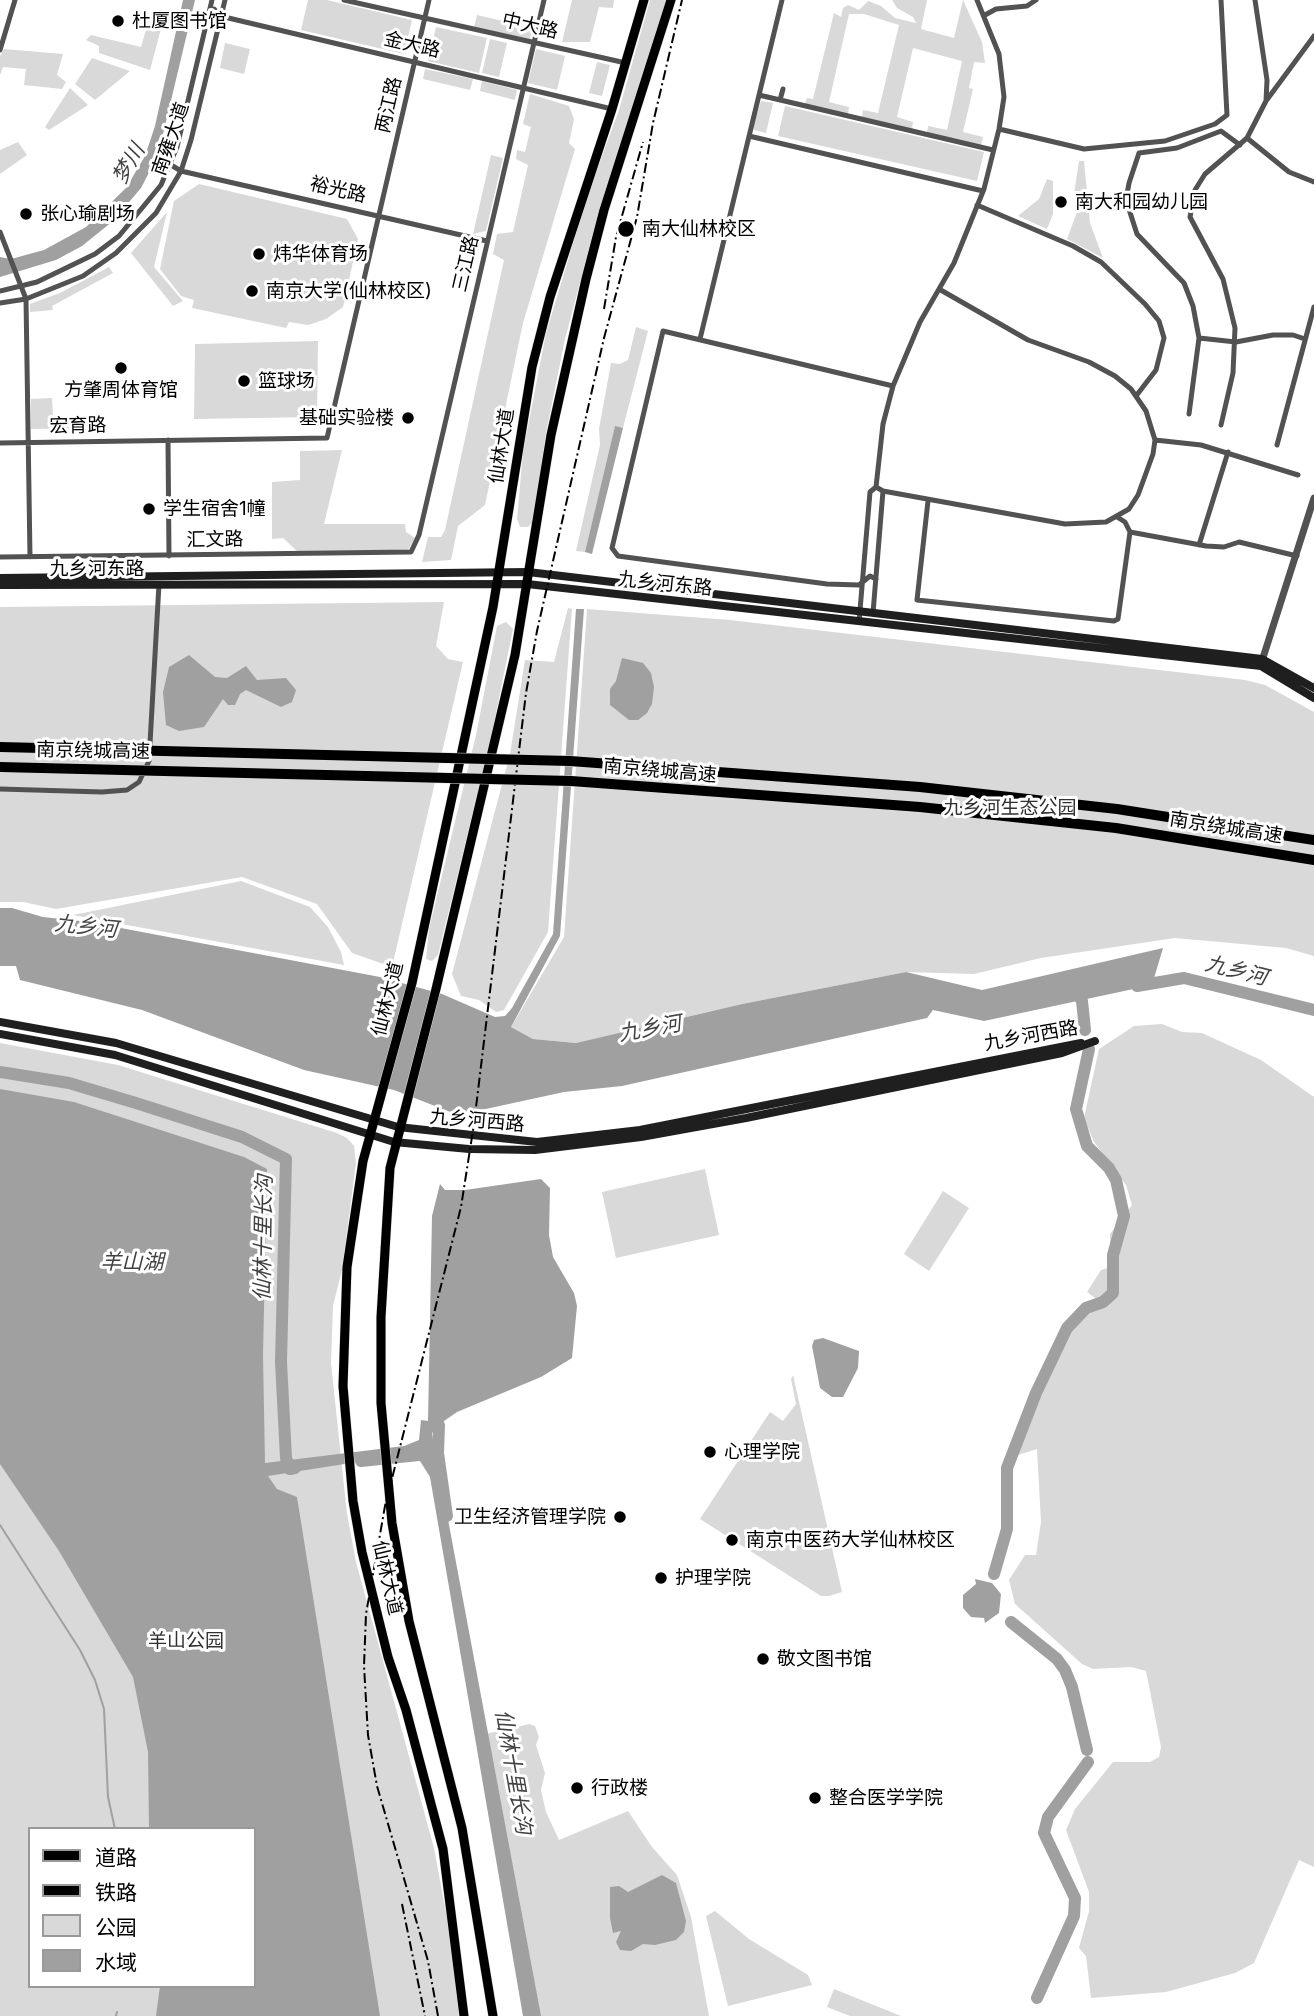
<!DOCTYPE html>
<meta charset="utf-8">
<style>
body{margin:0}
#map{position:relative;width:1314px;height:2016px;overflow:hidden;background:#fff;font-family:Inter,"Noto Sans SC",sans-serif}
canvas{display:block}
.legend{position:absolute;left:28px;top:1827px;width:228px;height:161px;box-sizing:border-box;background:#fff;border:2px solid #999;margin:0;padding:9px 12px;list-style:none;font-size:21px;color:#000}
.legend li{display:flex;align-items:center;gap:14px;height:35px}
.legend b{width:35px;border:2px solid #999}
</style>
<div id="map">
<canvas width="1314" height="2016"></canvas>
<ul class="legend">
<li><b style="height:9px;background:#000"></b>道路</li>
<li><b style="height:9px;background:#000"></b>铁路</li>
<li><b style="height:19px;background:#d9d9d9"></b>公园</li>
<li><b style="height:19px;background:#a0a0a0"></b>水域</li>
</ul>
</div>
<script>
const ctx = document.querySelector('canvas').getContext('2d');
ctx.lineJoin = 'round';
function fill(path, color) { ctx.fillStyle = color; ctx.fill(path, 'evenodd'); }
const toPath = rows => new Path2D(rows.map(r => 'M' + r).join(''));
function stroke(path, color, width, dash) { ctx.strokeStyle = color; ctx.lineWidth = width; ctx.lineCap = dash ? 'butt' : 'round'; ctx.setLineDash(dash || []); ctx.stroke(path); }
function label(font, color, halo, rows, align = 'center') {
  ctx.font = font + ' Inter,"Noto Sans SC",sans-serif'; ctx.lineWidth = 6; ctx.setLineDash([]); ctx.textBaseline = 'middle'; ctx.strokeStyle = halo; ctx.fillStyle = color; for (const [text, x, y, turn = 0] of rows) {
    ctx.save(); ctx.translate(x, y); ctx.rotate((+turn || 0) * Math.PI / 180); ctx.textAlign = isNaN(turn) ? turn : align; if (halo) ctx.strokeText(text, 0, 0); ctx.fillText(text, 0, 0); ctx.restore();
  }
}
const green = toPath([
 [308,0,327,0,412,20,404,54,301,30],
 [572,0,614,0,613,8,599,7,590,42,562,42],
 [650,0,666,0,652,54,599,211,565,339,546,433,533,522,528,527,520,527,517,519,523,452,546,333,588,194,619,110],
 [892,0,927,0,921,29,954,38,963,0,982,42,985,63,974,62,969,88,973,89,963,132,983,137,981,145,927,133,928,126,947,130,962,61,913,48,897,117,913,122,912,129,862,117,863,110,878,113,899,25,864,14,849,14,829,102,849,107,848,114,805,104,807,98,813,99,834,13,841,17,843,8,848,5,859,10,868,1,881,6,895,18,916,23,913,17,897,8],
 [477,15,533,28,530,39,474,27],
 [148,23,162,25,150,70,99,53,99,46,86,40,91,35,141,47],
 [436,27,487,38,479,73,428,61],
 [490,39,507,43,499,77,482,73],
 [225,43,250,49,244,74,220,68],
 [4,49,63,54,57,75,66,82,62,89,24,85,26,69,3,67,0,75,0,56],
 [536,49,565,56,557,90,528,83],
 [92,58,130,71,95,100,75,84],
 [597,62,610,65,602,96,589,93],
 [425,69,473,79,470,90,423,79],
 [482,81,517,90,515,100,480,91],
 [70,88,88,105,49,130,45,127],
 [530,94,569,106,574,119,569,143,575,149,523,323,485,505,458,526,451,560,422,562,428,537,441,537,445,530,504,260,493,254,497,234,513,232,528,165,516,159,517,150,525,152,531,127,523,124],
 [761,101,773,103,766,133,754,130,753,127],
 [785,106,984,152,977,181,778,136],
 [18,142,27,155,0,174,0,150],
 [491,155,503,158,486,231,473,234],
 [1079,161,1084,161,1090,223,1103,258,1067,239,1077,212,1074,194],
 [1047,179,1053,181,1053,214,1047,229,1018,216,1039,199],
 [199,184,347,219,358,239,343,307,326,319,308,325,289,322,286,328,192,308,194,300,181,296,160,269,174,201],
 [167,212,154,267,183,301,173,306,131,253],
 [109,267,113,273,52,306,53,310,30,312,30,304,60,293],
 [636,327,648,331,623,428,615,427,585,552,576,551,600,445,599,429,611,363,620,364,628,360],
 [318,341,317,417,194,419,195,344],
 [52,398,53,416,57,419,88,418,88,428,31,429,31,399],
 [342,450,324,524,405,524,406,532,415,538,408,550,297,551,283,538,272,539,272,482,300,480,300,451],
 [444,602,436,646,448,659,463,662,392,967,352,953,317,904,242,877,56,909,23,902,0,902,0,607],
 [568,608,572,609,548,932,504,1010,496,1012,479,1000,461,996,452,974,510,754,525,660,554,662],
 [587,609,730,620,1245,680,1265,685,1314,712,1314,956,1286,948,1175,938,1041,958,974,974,906,972,742,1004,576,1043,533,1039,511,1027,564,937],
 [506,622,513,629,491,738,438,955,432,961,426,959,429,929,476,735,497,626],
 [241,881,310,907,328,927,341,952,344,965,73,915],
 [1162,1024,1182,1032,1202,1033,1261,1060,1314,1097,1314,1867,1299,1860,1254,1963,1235,1973,1166,1992,1091,1998,1086,1956,1079,1948,1089,1911,1089,1892,1066,1830,1075,1809,1113,1762,1150,1762,1159,1757,1161,1747,1146,1671,1131,1667,1093,1669,1082,1664,1015,1604,1009,1580,1025,1555,1036,1555,1041,1522,1037,1449,1015,1456,1059,1350,1078,1319,1088,1311,1107,1307,1087,1292,1101,1270,1111,1267,1110,1234,1132,1205,1126,1185,1094,1142,1084,1118,1099,1049,1134,1026],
 [0,1043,118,1065,337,1133,347,1138,354,1146,356,1163,342,1270,333,1306,331,1363,347,1514,356,1562,434,1848,451,1940,459,2016,0,2016],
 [30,1829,254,1829,254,1986,30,1986],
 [705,1169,719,1235,616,1258,602,1192],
 [943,1191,969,1208,929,1271,904,1254],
 [793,1375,842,1592,829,1596,821,1596,700,1519,770,1412,783,1421,796,1404,791,1379],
 [529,1724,535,1726,539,1737,536,1745,545,1773,541,1790,546,1812,559,1840,628,1811,652,1847,677,1875,691,1917,709,2016,527,2016,477,1736],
 [715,1911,749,1939,808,1975,812,1985,728,2006,706,1916],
 [834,1989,901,2016,850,2016,827,2007]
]);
const water = toPath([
 [183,0,195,0,158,155,141,188,113,221,82,246,56,260,0,277,0,257,11,259,44,250,86,227,126,188,145,156,155,126],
 [615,426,623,428,592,554,585,552],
 [576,609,584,609,560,936,511,1027,533,1039,576,1043,742,1004,906,972,982,990,1163,948,1152,985,984,1021,933,1010,927,1018,622,1086,564,1092,458,1115,394,1090,304,1070,142,1010,20,980,16,966,0,966,0,908,12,908,43,917,89,922,380,977,442,994,495,1017,505,1016,512,1008,553,934],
 [189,655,215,677,227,678,246,666,257,680,286,678,296,690,292,702,281,707,246,690,240,694,235,705,228,705,223,699,204,727,179,731,166,725,163,692,169,667],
 [622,658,643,663,651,673,654,687,652,704,647,713,638,720,629,720,610,705,610,689,616,681],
 [0,1089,74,1102,244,1157,267,1169,263,1355,265,1463,404,1446,419,1440,421,1420,428,1421,432,1216,440,1184,445,1190,465,1190,541,1179,550,1188,549,1235,553,1257,574,1293,577,1306,572,1358,541,1377,457,1412,434,1428,432,1434,541,2016,523,2016,430,1477,420,1461,402,1455,268,1476,277,1489,297,1497,380,2016,156,2016,160,1986,254,1986,254,1829,149,1829,148,1752,133,1677,59,1551,0,1464],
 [823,1338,859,1351,858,1368,843,1397,832,1397,820,1388,812,1346,814,1340],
 [975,1579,992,1583,1001,1594,999,1613,985,1623,984,1618,971,1617,963,1608,963,1595,976,1584],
 [662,1875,676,1883,686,1921,684,1932,676,1940,655,1945,643,1944,631,1951,620,1950,616,1942,621,1931,613,1933,610,1918,610,1887,619,1886,628,1892]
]);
const stream = toPath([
 [0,1525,80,1650,95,1680,104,1709,108,1797,115,1829],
 [116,2016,117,2012]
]);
const river = toPath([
 [1137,986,1184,978,1314,1010],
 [1074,988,1082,1001,1085,1030],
 [0,1072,69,1083,136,1103,242,1137,286,1159,281,1362,286,1458,290,1469,295,1468],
 [439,1425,438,1453,447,1516],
 [361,1461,438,1453],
 [994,1574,1007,1529,1007,1468,1036,1393,1067,1328,1086,1308,1103,1302,1113,1293,1113,1255,1124,1216,1116,1180,1109,1168,1087,1146,1076,1109,1089,1049],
 [1011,1622,1057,1659,1065,1670,1072,1687,1087,1750],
 [1037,1998,1074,1916,1075,1898,1044,1833,1048,1817,1088,1762]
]);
const minor = toPath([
 [344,0,626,63],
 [209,12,214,9,220,16,612,109],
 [985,15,996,9,1027,6,1036,0],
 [0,50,15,0],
 [759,95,993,150],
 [780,100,783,89],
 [1266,101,1314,36],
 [999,129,1084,149,1165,141,1215,124,1227,115,1221,0],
 [749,136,983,191],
 [1247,138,1289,172,1314,182],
 [171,165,181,171,487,241],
 [977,205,1073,246,1101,262,1145,304,1159,321,1164,338,1156,370,1136,396],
 [0,232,26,299,30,557],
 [0,291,37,282,95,254,119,236,161,185,177,147,212,0],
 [0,303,26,299,83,276,116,253,156,213,181,171,191,140,225,0],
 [1199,338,1236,342,1273,335,1293,335,1305,339],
 [700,339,782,0],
 [1189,414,1199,338,1193,306,1184,283,1137,234,1126,200,1129,183,1139,153,1177,148,1221,131,1240,145],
 [1221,425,1233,373,1235,328,1223,279,1190,217,1195,190,1205,174,1247,138,1266,101,1267,80,1255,0],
 [168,440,169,556],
 [1155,440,1201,445,1298,475],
 [0,443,327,438,429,0],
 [1277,445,1314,307],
 [883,491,1065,524,1106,522,1129,509,1138,495,1153,454,1155,440,1146,411,1131,389,1115,376,1089,362,1028,340,939,289],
 [928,501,917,600,1114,621,1118,619,1130,532,1125,522,1117,517],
 [1130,532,1206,546,1224,547,1239,542,1297,556],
 [1199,545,1228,452],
 [0,557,411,552,419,535,544,0],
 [876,579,870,576,859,585,827,584,618,556,612,548,663,331,893,386],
 [873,613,883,491,876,487,883,424,893,386,920,322,954,263,984,189,999,129,1004,97,999,54,977,0],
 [859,622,870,492,876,487],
 [0,789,102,792,127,790,139,782,149,761,159,584]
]);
const tertiary = toPath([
 [1261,664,1314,498]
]);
const secondary = toPath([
 [0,578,528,572,1262,659,1314,688],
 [0,585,527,584,1261,666,1314,698],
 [0,1022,116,1043,398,1127,537,1142,640,1130,1081,1043],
 [0,1034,115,1055,394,1142,469,1149,535,1150,641,1137,746,1118,1062,1053,1095,1041]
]);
const primary = toPath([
 [464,2016,443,1849,406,1710,388,1657,362,1552,353,1501,343,1386,347,1267,363,1161,412,983,493,607,532,367,550,297,612,109,644,0],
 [493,2016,462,1828,409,1621,392,1523,381,1403,381,1317,390,1168,436,989,515,655,551,435,586,279,604,210,671,0]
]);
const rail = toPath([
 [604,309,616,237,643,142],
 [402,1904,425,2016],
 [438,2016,428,1961,377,1786,368,1735,364,1666,366,1614,385,1506,461,1207,474,1124,526,693,537,631,604,338,637,217,653,123,682,0]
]);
const motorwayBridge = toPath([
 [0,747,570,761,920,787,1117,809,1314,840],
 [0,767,571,781,920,807,1116,828,1314,860]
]);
const markers = [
 [118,21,7,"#000"],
 [1061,202,7,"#000"],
 [26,214,7,"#000"],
 [626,229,9,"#000"],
 [259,254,7,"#000"],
 [252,291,7,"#000"],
 [121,368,7,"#000"],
 [244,381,7,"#000"],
 [408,418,7,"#000"],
 [149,509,7,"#000"],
 [710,1452,7,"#000"],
 [620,1517,7,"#000"],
 [732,1540,7,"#000"],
 [661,1578,7,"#000"],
 [763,1659,7,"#000"],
 [577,1788,7,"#000"],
 [815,1798,7,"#000"]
];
const poiNames = [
 ["杜厦图书馆",132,21],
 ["南大和园幼儿园",1075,202],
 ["张心瑜剧场",40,214],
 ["南大仙林校区",642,229],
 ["炜华体育场",273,254],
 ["南京大学(仙林校区)",266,291],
 ["篮球场",258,381],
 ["方肇周体育馆",121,390,"center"],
 ["基础实验楼",394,418,"right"],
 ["学生宿舍1幢",163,509],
 ["心理学院",724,1452],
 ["卫生经济管理学院",606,1517,"right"],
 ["南京中医药大学仙林校区",746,1540],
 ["护理学院",675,1578],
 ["敬文图书馆",777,1659],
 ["行政楼",591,1788],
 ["整合医学学院",829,1798]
];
const streetNames = [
 ["中大路",530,26,13],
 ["金大路",412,45,13],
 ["两江路",389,105,-77],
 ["南雍大道",171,139,-71],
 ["裕光路",338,190,13],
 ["三江路",466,264,-77],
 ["宏育路",78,426,-1],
 ["仙林大道",502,446,-81],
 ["汇文路",215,540,-1],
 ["九乡河东路",97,569],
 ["九乡河东路",665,584,6],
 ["南京绕城高速",93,751,1],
 ["南京绕城高速",660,771,5],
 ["南京绕城高速",1226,828,9],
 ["仙林大道",388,999,-76],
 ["九乡河西路",1031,1036,-10],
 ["九乡河西路",477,1121,5],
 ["仙林大道",387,1578,77]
];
const parkNames = [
 ["九乡河生态公园",1010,808],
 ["羊山公园",186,1641]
];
const waterNames = [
 ["梦川",129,164,-60],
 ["九乡河",86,927,6],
 ["九乡河",1236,971,14],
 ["九乡河",650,1029,-10],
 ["仙林十里长沟",264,1238,-89],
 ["羊山湖",132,1263],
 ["仙林十里长沟",513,1772,80]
];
fill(green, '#d9d9d9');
fill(water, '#a0a0a0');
stroke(stream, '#a0a0a0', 2);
stroke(river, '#a0a0a0', 12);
stroke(primary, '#dbdbdb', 10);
stroke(minor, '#525252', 5);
stroke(tertiary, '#525252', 7);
stroke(secondary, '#1f1f1f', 8);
stroke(primary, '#000', 9);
stroke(rail, '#000', 2, [10, 3.5, 2, 3.5]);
stroke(motorwayBridge, '#dbdbdb', 11, []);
stroke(motorwayBridge, '#000', 10);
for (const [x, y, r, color] of markers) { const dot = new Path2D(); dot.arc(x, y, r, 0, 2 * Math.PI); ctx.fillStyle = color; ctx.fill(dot); stroke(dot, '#fff', 2.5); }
label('19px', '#000', '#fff', poiNames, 'left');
label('19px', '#000', '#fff', streetNames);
label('19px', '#303030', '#fff', parkNames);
label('italic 21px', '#414141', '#fff', waterNames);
</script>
